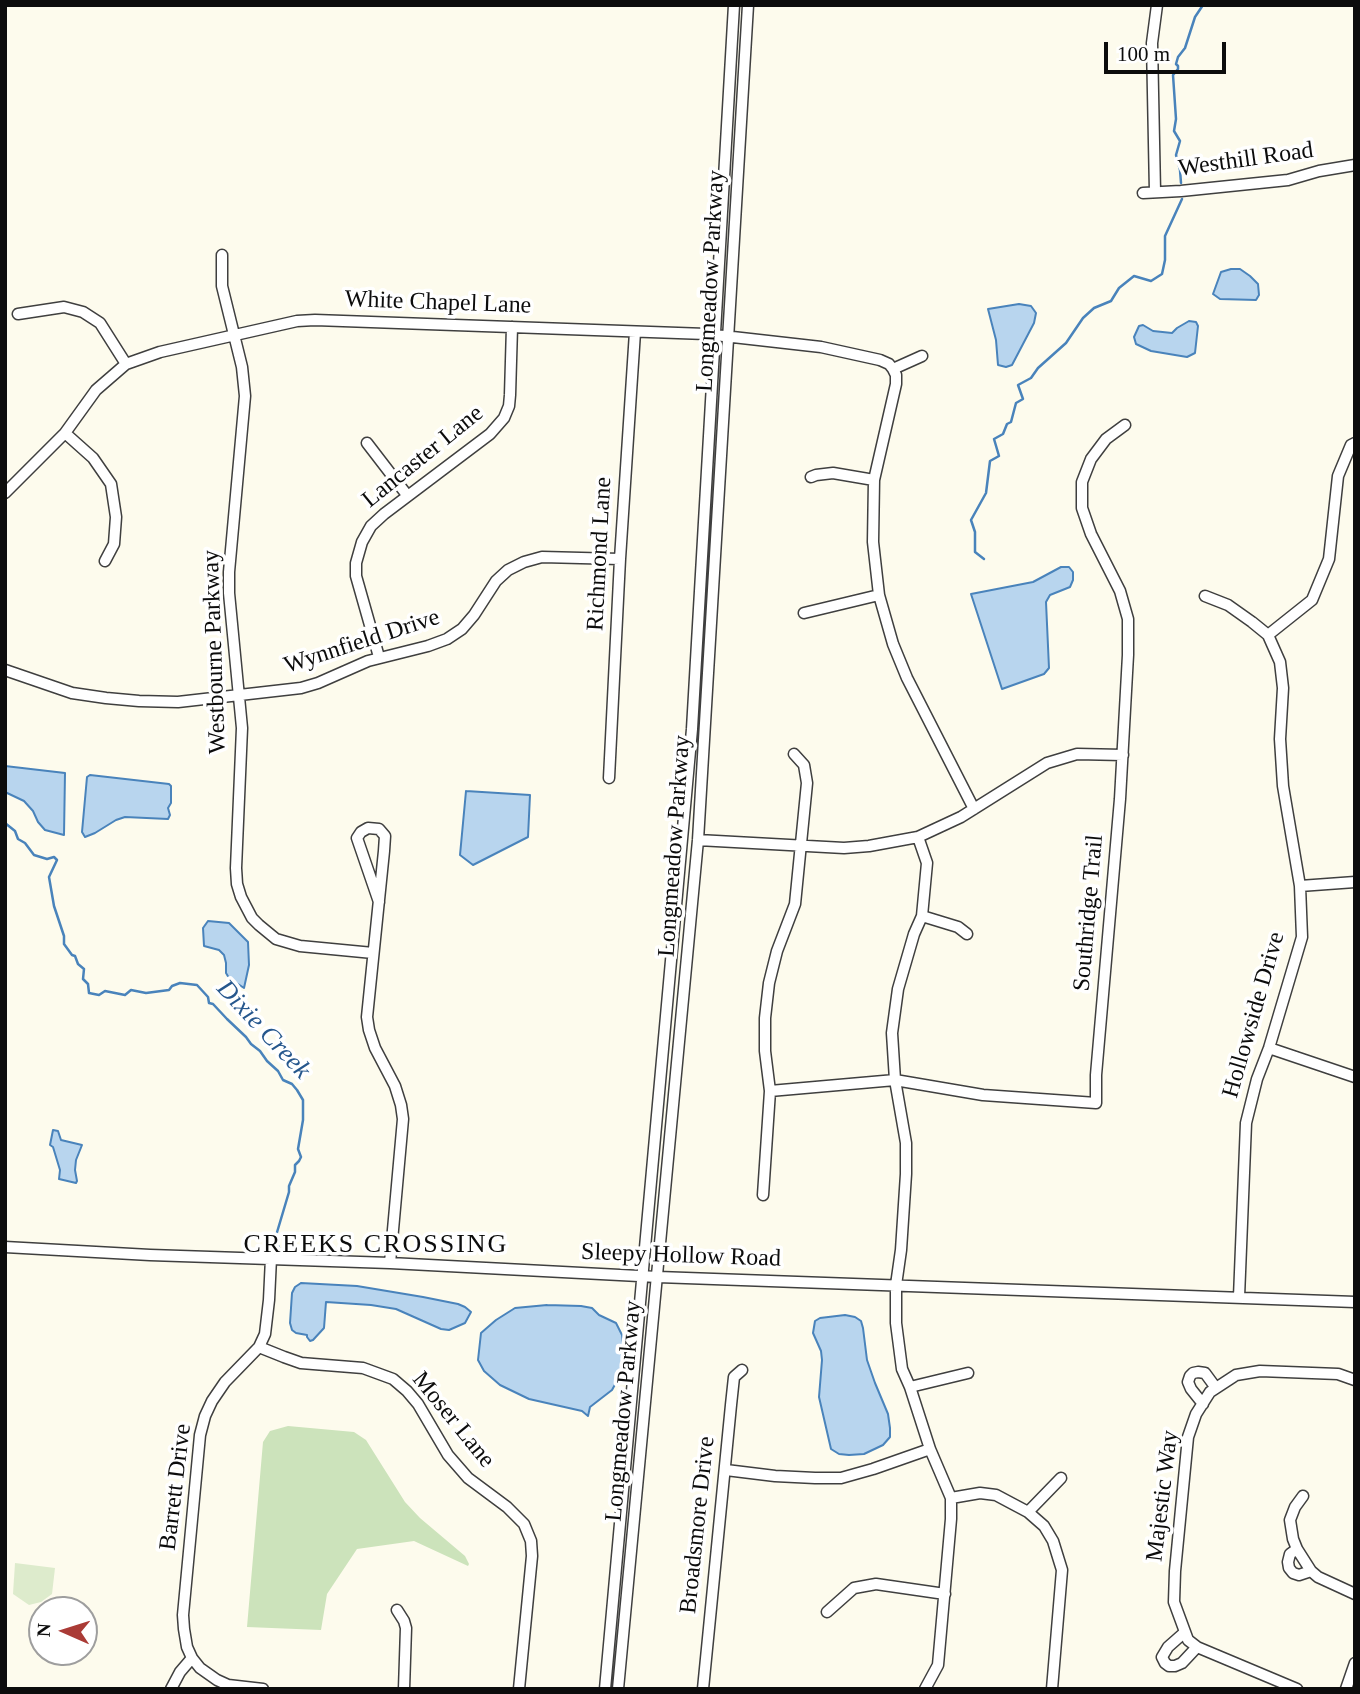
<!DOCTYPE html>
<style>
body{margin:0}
#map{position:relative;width:1360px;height:1694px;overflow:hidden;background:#fdfbed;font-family:Georgia,serif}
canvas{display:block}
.frame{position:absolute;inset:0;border:7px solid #0c0c0c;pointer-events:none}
.north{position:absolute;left:28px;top:1596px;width:70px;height:70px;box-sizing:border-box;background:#fff;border:2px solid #9e9e9e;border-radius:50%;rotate:273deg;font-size:19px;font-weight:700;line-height:28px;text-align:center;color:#0c0c0c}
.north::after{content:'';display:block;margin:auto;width:24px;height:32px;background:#aa3b36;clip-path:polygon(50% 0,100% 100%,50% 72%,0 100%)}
.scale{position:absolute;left:1104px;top:42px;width:122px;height:32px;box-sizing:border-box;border:4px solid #0c0c0c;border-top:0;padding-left:9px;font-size:21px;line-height:24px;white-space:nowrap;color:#0c0c0c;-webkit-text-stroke:5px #fff;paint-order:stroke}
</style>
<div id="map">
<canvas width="1360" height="1694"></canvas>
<div class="frame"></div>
<div class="north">N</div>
<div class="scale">100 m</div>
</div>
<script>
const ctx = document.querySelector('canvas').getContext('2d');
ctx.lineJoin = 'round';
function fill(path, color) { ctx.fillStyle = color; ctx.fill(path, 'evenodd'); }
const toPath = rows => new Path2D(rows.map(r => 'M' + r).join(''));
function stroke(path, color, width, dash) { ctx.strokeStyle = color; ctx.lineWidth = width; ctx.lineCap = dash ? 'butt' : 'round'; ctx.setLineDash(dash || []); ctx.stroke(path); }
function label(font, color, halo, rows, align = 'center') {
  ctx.font = font + ' Georgia,serif'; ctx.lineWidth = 7; ctx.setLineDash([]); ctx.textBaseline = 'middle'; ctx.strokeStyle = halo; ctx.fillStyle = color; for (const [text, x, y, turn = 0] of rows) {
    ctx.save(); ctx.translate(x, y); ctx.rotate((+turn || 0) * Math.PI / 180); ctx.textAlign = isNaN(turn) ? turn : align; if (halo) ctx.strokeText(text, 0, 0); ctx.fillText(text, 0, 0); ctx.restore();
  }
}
const green = toPath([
 [288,1426,354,1432,366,1440,405,1502,420,1518,465,1556,469,1564,468,1566,414,1541,357,1549,327,1594,321,1630,247,1627,263,1442,270,1431]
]);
const pitch = toPath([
 [15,1563,55,1568,52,1594,41,1602,29,1605,13,1594]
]);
const water = toPath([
 [1231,269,1240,269,1250,276,1258,284,1259,295,1256,300,1220,299,1213,294,1221,272,1231,269],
 [1019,304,1031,306,1036,313,1034,323,1012,365,1006,367,998,365,996,340,988,309,1019,304],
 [1189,321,1196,322,1198,326,1195,353,1187,357,1151,351,1136,344,1134,337,1139,326,1143,325,1153,331,1172,333,1177,328,1189,321],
 [1061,567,1069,567,1073,572,1073,580,1070,587,1050,595,1046,602,1049,668,1044,674,1002,689,971,594,1033,582,1061,567],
 [5,766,65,773,64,835,45,830,38,822,33,811,24,801,5,792,5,766],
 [90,775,169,784,171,786,171,803,168,808,170,815,168,819,125,817,116,820,95,833,85,837,82,832,87,777,90,775],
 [466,791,530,795,528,837,473,865,460,855,466,791],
 [208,921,229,923,248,942,249,965,244,988,229,978,226,973,226,963,224,955,219,950,204,946,203,928,208,921],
 [53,1130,58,1131,61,1140,82,1145,76,1160,75,1170,77,1181,76,1183,59,1179,60,1170,53,1147,50,1145,53,1130],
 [301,1283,357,1286,423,1297,458,1304,465,1307,471,1312,465,1323,449,1330,441,1329,396,1309,371,1305,326,1302,324,1328,313,1340,310,1341,307,1337,307,1335,296,1333,292,1330,290,1323,292,1293,295,1287,301,1283],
 [547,1305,581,1306,592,1308,599,1315,616,1323,622,1335,624,1351,623,1370,612,1390,590,1407,588,1416,582,1411,529,1399,500,1385,484,1371,478,1360,481,1333,496,1320,515,1308,547,1305],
 [845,1315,855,1317,861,1321,863,1328,867,1360,875,1383,888,1414,890,1428,890,1437,883,1445,864,1454,849,1455,839,1454,831,1449,819,1397,822,1360,821,1351,813,1333,815,1321,820,1318,845,1315]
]);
const stream = toPath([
 [1181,183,1180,170,1176,155,1180,141,1174,131,1176,119,1173,75,1178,69,1178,66,1176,64,1178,57,1185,48,1195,17,1203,5],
 [984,559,975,552,975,532,971,520,986,493,990,461,999,456,994,439,1003,434,1007,424,1011,422,1016,403,1023,399,1018,385,1031,378,1038,368,1066,343,1083,318,1094,308,1111,301,1119,288,1134,276,1151,281,1162,274,1165,260,1165,236,1182,199],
 [5,823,15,831,18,839,25,843,34,855,47,859,54,857,57,860,49,877,54,906,64,936,64,944,72,955,75,956,78,964,84,969,83,979,88,984,89,993,99,995,105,991,125,995,131,990,146,993,169,990,172,986,180,983,197,985,208,997,209,1003,213,1004,227,1019,246,1037,251,1044,260,1051,267,1061,278,1071,283,1080,292,1084,297,1090,303,1100,303,1120,298,1149,301,1157,299,1161,295,1165,295,1172,289,1186,289,1192,275,1239,279,1248]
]);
const minor = toPath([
 [1155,192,1152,43,1157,5],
 [1143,193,1181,191,1288,180,1319,171,1355,165],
 [222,255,222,286,242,367,245,396,229,572,229,593,242,728,236,868,237,884,241,897,252,918,259,925,276,939,300,946,373,953],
 [18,314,64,307,83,312,100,323,126,364],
 [893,369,896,375,896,384,874,480,873,542,879,595,893,644,907,678,974,809],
 [893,369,922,356],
 [65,433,93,458,111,484,116,517,114,544,105,561],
 [367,443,407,495],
 [811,477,816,475,833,473,874,480],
 [5,493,65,433,96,390,126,364,160,352,297,321,315,320,706,334,821,347,880,360,889,364,893,369],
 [1205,596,1228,605,1252,622,1268,635,1280,662,1283,688,1280,739,1283,786,1300,886,1302,937,1269,1048,1257,1079,1246,1123,1239,1297],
 [804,613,879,595],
 [1268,635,1312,600,1329,559,1338,476,1351,445,1355,443],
 [379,657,356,576,356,563,362,542,371,526,384,514,490,434,504,418,509,406,510,395,512,327],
 [5,670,72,693,106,698,139,701,178,702,301,688,318,683,368,661,428,646,447,639,462,629,474,615,496,581,508,570,524,562,542,557,620,559],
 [609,778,620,559,635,332],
 [918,837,927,863,922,916,914,934,898,989,892,1033,895,1080,906,1143,906,1174,901,1250,896,1285,896,1323,902,1369,910,1387,930,1449,951,1498,951,1519,938,1665,925,1689],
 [698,840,844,848,869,846,918,837,961,817,1047,763,1077,754,1123,755],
 [1300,886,1355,882],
 [379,902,357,838,361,832,368,828,379,829,385,836,384,851,367,1017,369,1030,375,1048,395,1086,401,1105,403,1119,390,1263],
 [922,916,958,927,967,934],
 [1269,1048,1355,1077],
 [770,1091,895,1080,983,1095,1096,1103,1096,1075,1120,799,1128,655,1128,619,1120,591,1091,534,1082,508,1082,482,1091,459,1106,439,1125,425],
 [763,1195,770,1091,765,1051,765,1018,769,983,777,951,795,904,807,783,804,765,794,754],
 [5,1247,150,1255,390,1263,658,1277,1355,1302],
 [259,1347,284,1357,301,1363,363,1368,393,1379,407,1391,418,1404,448,1455,468,1478,507,1507,524,1524,531,1541,532,1556,519,1689],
 [910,1387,968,1373],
 [1203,1404,1191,1389,1188,1382,1190,1376,1193,1373,1198,1372,1205,1373,1216,1388],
 [726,1470,775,1476,815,1478,841,1478,873,1469,930,1449],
 [1303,1496,1295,1507,1290,1520,1293,1539,1297,1549,1311,1571,1318,1577,1355,1594],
 [951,1498,980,1493,996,1495,1028,1512,1044,1526,1053,1541,1062,1570,1052,1689],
 [1028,1512,1061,1478],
 [1297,1549,1290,1554,1288,1562,1289,1568,1293,1573,1299,1575,1311,1571],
 [397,1610,404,1621,406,1628,404,1689],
 [827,1612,854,1588,876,1584,945,1594],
 [1185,1632,1168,1647,1162,1657,1165,1663,1169,1666,1175,1666,1182,1663,1197,1647],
 [171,1689,180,1672,192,1658],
 [263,1689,228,1685,217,1680,200,1668,192,1658,187,1647,184,1629,183,1615,200,1435,205,1416,212,1401,225,1382,259,1347,265,1334,269,1300,271,1258],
 [605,1689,692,729,734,5],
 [618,1689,698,840,748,5],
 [703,1689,731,1405,734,1377,742,1370],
 [1297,1689,1197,1647,1188,1640,1174,1602,1175,1571,1188,1437,1196,1414,1210,1392,1236,1375,1260,1371,1338,1374,1355,1380],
 [1346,1689,1355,1663]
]);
const streetNames = [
 ["Westhill Road",1246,160,-8],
 ["Longmeadow Parkway",711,281,-87],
 ["White Chapel Lane",438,303,2],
 ["Lancaster Lane",423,457,-39],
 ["Richmond Lane",600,554,-87],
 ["Wynnfield Drive",362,642,-18],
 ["Westbourne Parkway",215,652,-92],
 ["Longmeadow Parkway",675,846,-86],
 ["Southridge Trail",1089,913,-85],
 ["Hollowside Drive",1254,1015,-74],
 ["Sleepy Hollow Road",681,1256,2],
 ["Longmeadow Parkway",624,1411,-85],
 ["Moser Lane",453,1420,51],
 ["Barrett Drive",176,1487,-83],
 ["Majestic Way",1163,1496,-83],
 ["Broadsmore Drive",698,1525,-84]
];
const waterNames = [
 ["Dixie Creek",263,1030,47]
];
const neighbourhoodNames = [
 ["CREEKS CROSSING",376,1245]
];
fill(green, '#cce3bb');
fill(pitch, '#ddebcc');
fill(water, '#b8d5ee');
stroke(water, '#4983bb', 2);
stroke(stream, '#4983bb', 2.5);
stroke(minor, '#3f3f3f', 13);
stroke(minor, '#fff', 10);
label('24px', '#0c0c0c', '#fff', streetNames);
label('italic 26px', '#26578d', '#fff', waterNames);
ctx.letterSpacing = '2px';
label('26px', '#0c0c0c', '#fff', neighbourhoodNames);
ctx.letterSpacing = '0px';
</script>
